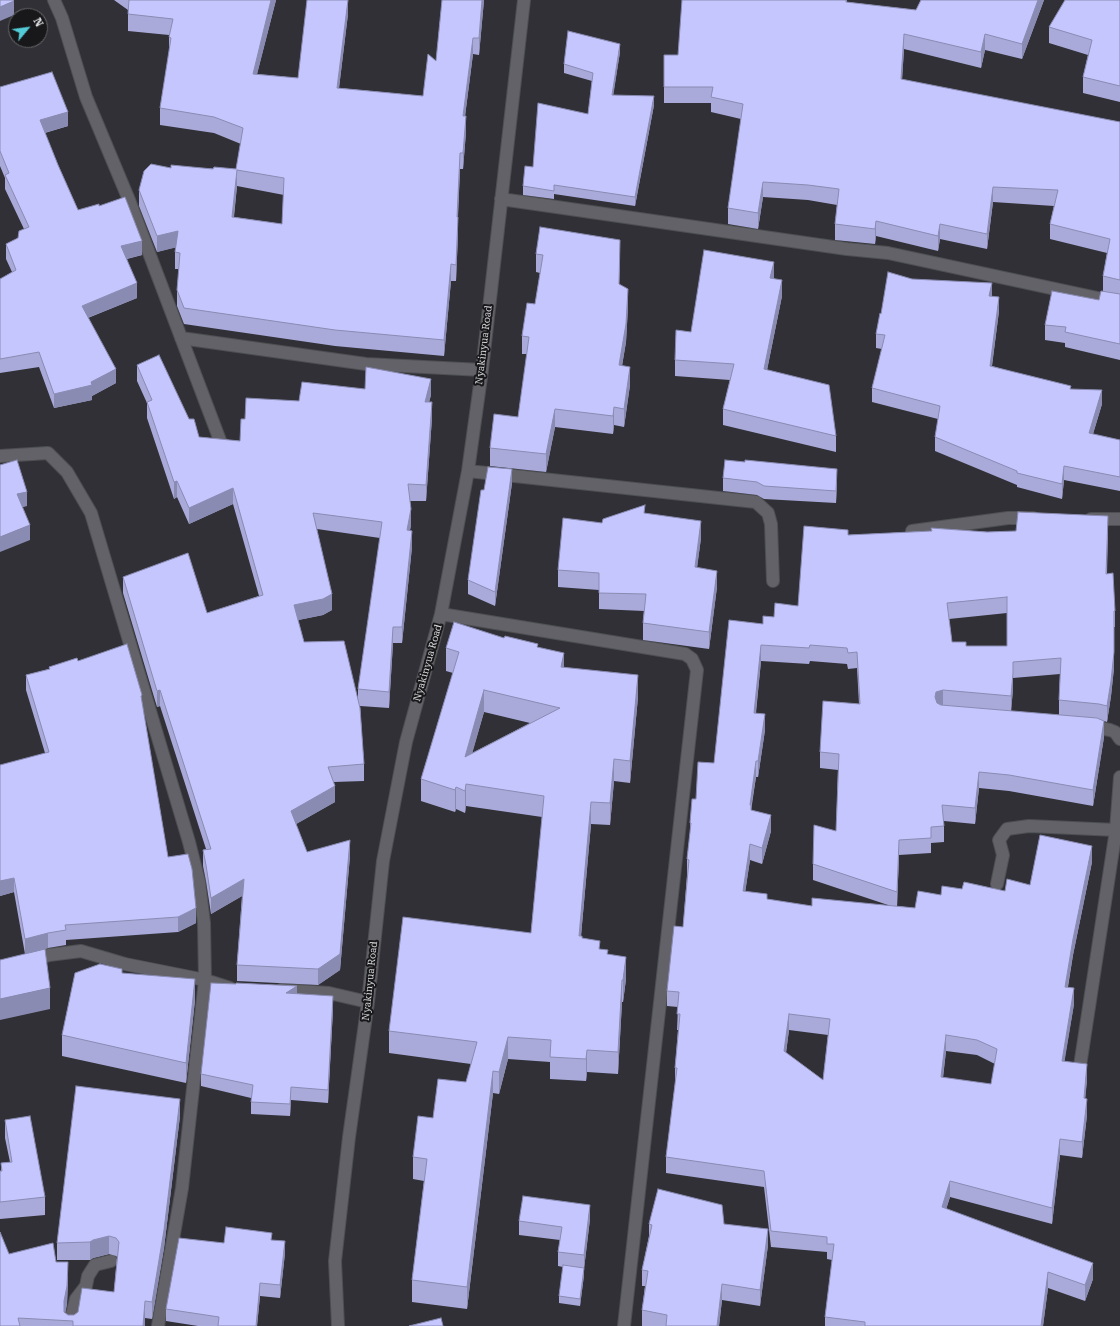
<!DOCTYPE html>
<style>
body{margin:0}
#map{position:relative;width:1120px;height:1326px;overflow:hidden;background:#303036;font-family:"Roboto Serif",serif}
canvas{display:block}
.north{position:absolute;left:8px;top:8px;width:40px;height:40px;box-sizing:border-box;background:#18181b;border:1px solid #666669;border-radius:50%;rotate:61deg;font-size:11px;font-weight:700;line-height:16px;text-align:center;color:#dadbde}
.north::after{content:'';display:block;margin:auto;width:14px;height:18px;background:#52ccd6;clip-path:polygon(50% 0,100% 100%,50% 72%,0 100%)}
</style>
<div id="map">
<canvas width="1120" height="1326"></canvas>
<div class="north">N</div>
</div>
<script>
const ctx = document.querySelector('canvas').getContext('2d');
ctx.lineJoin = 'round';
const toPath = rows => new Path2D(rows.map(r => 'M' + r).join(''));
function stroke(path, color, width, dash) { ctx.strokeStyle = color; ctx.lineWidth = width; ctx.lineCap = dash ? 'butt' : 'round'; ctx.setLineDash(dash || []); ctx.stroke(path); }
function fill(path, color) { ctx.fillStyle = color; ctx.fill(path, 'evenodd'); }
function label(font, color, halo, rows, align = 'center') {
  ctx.font = font + ' "Roboto Serif",serif'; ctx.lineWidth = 4; ctx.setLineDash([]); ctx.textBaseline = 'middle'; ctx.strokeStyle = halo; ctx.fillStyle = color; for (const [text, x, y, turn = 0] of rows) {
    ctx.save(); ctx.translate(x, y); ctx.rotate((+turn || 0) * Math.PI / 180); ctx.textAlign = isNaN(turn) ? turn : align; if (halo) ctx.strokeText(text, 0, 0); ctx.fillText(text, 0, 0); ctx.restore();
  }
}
const minor = toPath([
 [54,0,62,18,86,97,129,200,221,443],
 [501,199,847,249,888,253,1120,303],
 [181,338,366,364,482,370],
 [0,456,48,453,67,472,91,513,189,842,199,882,204,923,205,980,182,1188,158,1326],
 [468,471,756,502,768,513,771,524,773,581],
 [1091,519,1120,519],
 [912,531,1008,518,1033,518],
 [441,614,685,654,692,659,697,670,624,1326],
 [1089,726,1110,730,1115,732,1120,739],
 [1120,777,1116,830,1120,831],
 [997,884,1003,855,999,840,1007,829,1029,826,1116,830,1080,1066],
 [0,970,49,955,81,951,125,964,205,980,230,988],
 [281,990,329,993,368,1002],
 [71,1326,71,1319,76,1299,86,1286,88,1276,95,1265,111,1261],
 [338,1326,335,1261,349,1137,368,1002,383,861,406,742,441,614,468,471,482,370,524,0]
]);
const wall = toPath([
 [114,0,276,0,257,74,298,78,348,14,339,88,423,96,436,61,442,0,484,0,479,55,473,54,465,116,466,132,463,169,460,169,458,217,458,234,456,281,451,281,444,356,335,346,184,324,177,306,177,290,179,269,175,269,175,252,176,247,157,252,139,206,139,190,171,168,236,169,241,144,214,133,160,125,160,108,169,53,169,35,128,31,128,10],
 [237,186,284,195,282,224,234,217],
 [847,0,847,2,916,10,921,0,1044,0,1022,59,985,50,981,68,904,49,902,80,1120,122,1120,360,1065,347,1065,343,1045,340,1045,325,1099,300,1103,291,1103,276,1107,253,1050,239,1050,224,1054,206,993,202,987,249,940,239,938,251,876,236,875,244,835,240,835,224,837,205,808,200,763,197,758,229,728,224,728,208,741,119,711,112,711,103,664,103,664,55,678,55],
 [1120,0,1120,102,1083,93,1083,77,1088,55,1049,43,1049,27],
 [620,52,613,95,654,105,635,206,554,194,554,199,523,195,523,186,533,167,588,114,592,81,564,73,564,64],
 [0,87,68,126,45,133,58,165,78,210,99,206,142,255,127,259,137,298,88,318,116,383,92,396,92,400,54,408,39,367,0,373,0,279,12,272,6,259,6,244,18,238,24,229,5,189,5,178,0,166],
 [536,254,620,258,619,284,628,307,626,342,622,366,630,385,624,427,614,425,613,434,555,427,546,472,490,466,490,448,518,417,527,354,522,354,522,336,535,304,540,273,536,272],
 [774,278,782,296,767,370,836,436,836,452,723,425,723,409,730,380,675,376,675,360,691,332],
 [912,279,992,296,999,311,992,366,1071,389,1102,404,1093,434,1120,440,1120,491,1064,480,1062,499,1017,487,1017,485,935,451,935,437,938,419,872,402,872,388,882,349,876,348,876,334,881,314],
 [137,365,189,419,199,437,240,441,245,419,299,401,365,389,431,395,429,402,432,418,426,501,410,501,411,525,410,530,412,547,402,643,393,643,389,708,360,706,364,764,364,781,334,782,335,802,296,824,307,852,350,856,340,970,318,985,237,981,237,965,242,896,211,914,206,881,203,866,203,850,206,849,160,706,157,707,123,593,123,577,207,613,259,596,233,504,189,524,177,497,174,499,147,418,147,403,137,381],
 [317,529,380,538,358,689,358,700,304,642,298,620,323,615,332,610],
 [723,478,837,482,836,503,764,499,757,495,723,491],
 [512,483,495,606,468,594,468,580,484,490],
 [645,514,701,538,697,567,717,587,709,649,643,640,643,623,644,611,599,609,599,590,558,587,558,570,602,523],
 [931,528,987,532,1108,531,1107,574,1115,611,1115,627,1114,627,1114,668,1111,696,1107,722,1104,721,1104,737,1093,806,1009,791,979,788,975,824,944,821,944,842,931,843,931,853,899,855,897,906,915,908,941,895,962,889,1005,891,1030,885,1092,862,1073,955,1068,987,1074,1004,1064,1062,1087,1080,1085,1098,1087,1115,1082,1158,1060,1155,1052,1224,950,1197,946,1209,1093,1279,1085,1301,1048,1288,1043,1326,825,1326,825,1317,832,1260,827,1259,827,1252,771,1247,764,1187,666,1173,666,1157,675,1084,675,1068,678,1030,677,1030,678,1007,667,1006,667,991,683,927,687,875,687,859,690,834,690,823,696,799,714,763,763,624,774,617,798,606,848,535,931,531],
 [1007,613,1007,646,966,646,952,642,949,619],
 [761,661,809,664,810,661,847,664,848,669,857,668,859,704,820,752,820,768,838,770,836,831,813,864,813,880,891,906,812,906,767,900,745,892,750,860,762,864,771,831,751,811,756,777,758,777,765,730,756,713],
 [1060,674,1059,700,1059,715,1011,711,1013,689,1013,678],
 [789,1030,828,1035,823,1080,786,1053],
 [946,1051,977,1055,995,1064,991,1084,943,1078],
 [446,648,538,648,564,667,638,697,630,783,614,781,610,825,591,824,581,936,582,938,608,954,626,979,623,1002,622,1002,618,1074,587,1072,586,1081,550,1079,550,1062,508,1059,499,1094,493,1093,467,1309,412,1302,412,1280,424,1181,413,1179,413,1157,433,1118,466,1082,471,1064,389,1053,389,1031,531,933,542,817,466,806,465,813,456,809,455,812,421,801,421,779,453,673,446,671],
 [484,712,530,723,472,753],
 [78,661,142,703,168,857,196,923,178,932,66,940,66,945,48,948,25,954,14,892,0,896,45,753,26,690,26,675,49,669,49,667],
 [122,973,195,1000,186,1083,62,1056,62,1035],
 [297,994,333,1009,328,1103,291,1100,290,1116,251,1114,251,1098,201,1086,201,1074],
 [180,1116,164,1248,152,1319,145,1318,145,1326,0,1326,9,1254,56,1262,68,1279,67,1304,65,1313,68,1315,74,1315,114,1292,117,1257,116,1256,109,1254,93,1258,90,1260,57,1260,57,1243],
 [5,1120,45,1197,45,1215,0,1219,0,1171,1,1171,1,1163,10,1162,5,1138],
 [590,1219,584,1269,584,1275,580,1306,559,1303,559,1296,563,1267,558,1266,558,1252,560,1240,519,1235,519,1221],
 [649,1224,724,1224,768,1245,760,1306,722,1300,719,1326,642,1326,642,1310,645,1286,642,1286,642,1270,649,1236],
 [272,1240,285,1253,280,1298,260,1296,257,1326,198,1326,166,1321,166,1309]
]);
const shadedWall = toPath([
 [271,0,276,0,253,90,253,74],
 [348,0,348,14,337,104,337,88],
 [482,0,484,0,479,55,479,38],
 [1038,0,1044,0,1022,59,1022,44],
 [14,1,14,15,0,21,0,7],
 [904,34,904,49,901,95,901,79],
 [985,34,985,50,981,68,981,52],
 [473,38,473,54,463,132,463,116],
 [620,44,620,52,612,104,612,95],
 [654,96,654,105,635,206,635,197],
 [68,112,68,126,40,134,40,120],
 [466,116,466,132,463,169,463,153],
 [460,153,460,169,457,234,457,217],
 [237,170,237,186,232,233,232,217],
 [763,182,763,197,758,229,758,213],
 [993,187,993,202,987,249,987,234],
 [458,217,458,234,456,281,456,265],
 [876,221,876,236,875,244,875,229],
 [940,224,940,239,938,251,938,236],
 [178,231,178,247,157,252,157,236],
 [142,241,142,255,121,260,121,246],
 [774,262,774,278,770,294,770,278],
 [451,264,451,281,444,356,444,340],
 [782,280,782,296,764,385,764,369],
 [137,283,137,298,82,320,82,306],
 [992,283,992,297,989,296],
 [628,289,628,307,626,342,619,383,619,365],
 [999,297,999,311,990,380,990,366],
 [630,367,630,385,624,427,624,409],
 [116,369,116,383,92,396,92,400,54,408,54,394,91,382],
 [431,379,431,395,425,418,425,402],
 [1102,390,1102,404,1089,447,1089,433],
 [432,402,432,418,426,501,426,485],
 [614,407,614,425,613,434,613,416],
 [555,409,555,427,546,472,546,454],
 [1064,466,1064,480,1062,499,1062,484],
 [512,469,512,483,495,606,495,592],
 [837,469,837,482,836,503,836,491],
 [177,481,177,497,174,499,174,482],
 [233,488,233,504,189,524,189,508],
 [27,492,27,506,17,509,17,494],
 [411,509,411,525,407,546,407,530],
 [701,521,701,538,695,584,695,567],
 [30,525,30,540,0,552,0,537],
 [412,531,412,547,402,643,402,627],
 [717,571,717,587,709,649,709,632],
 [332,594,332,610,323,615,294,621,294,605],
 [393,627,393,643,389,708,389,692],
 [761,645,761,661,754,729,754,713],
 [1114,652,1114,668,1111,696,1107,722,1107,706],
 [564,653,564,675,561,667],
 [1013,673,1013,689,1011,712,1011,696],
 [638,675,638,697,630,783,630,761],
 [160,690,160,706,157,707,157,691],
 [484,690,484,712,465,779,465,757],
 [943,690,943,706,936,708,935,697,936,692],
 [765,714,765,730,758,777,758,761],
 [1104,721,1104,737,1093,806,1093,790],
 [614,759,614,781,610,825,610,803],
 [756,761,756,777,751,807,751,821,750,805],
 [979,772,979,788,975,824,975,808],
 [466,784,466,806,465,813,465,791],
 [335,786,335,802,291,827,291,811],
 [456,787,456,809,455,812,455,790],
 [591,802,591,824,579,958,579,936],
 [771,815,771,831,762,864,762,848],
 [350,840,350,856,340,970,318,985,318,969],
 [899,840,899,855,897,908,897,892],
 [750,844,750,860,743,907,743,891],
 [1092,846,1092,862,1073,955,1065,1003,1065,987,1073,939],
 [14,878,14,892,0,896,0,881],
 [244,879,244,895,211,914,211,898],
 [196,908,196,923,178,932,178,917],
 [48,933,48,948,25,954,25,939],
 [626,957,626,979,623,1002,623,980],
 [195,979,195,1000,186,1083,186,1063],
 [622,980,622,1002,618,1074,618,1052],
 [297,986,297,999,286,993],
 [50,988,50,1009,0,1020,0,999],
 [1074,988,1074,1004,1062,1077,1062,1061],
 [333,996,333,1009,328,1103,328,1090],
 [789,1014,789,1030,784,1067,784,1051],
 [946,1035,946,1051,941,1093,941,1077],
 [508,1037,508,1059,499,1094,499,1072],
 [587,1050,587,1072,586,1081,586,1059],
 [1087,1064,1087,1080,1084,1114,1084,1098],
 [493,1071,493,1093,467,1309,467,1287],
 [291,1087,291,1100,290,1116,290,1104],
 [180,1099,180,1116,164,1248,152,1319,152,1302],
 [1087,1099,1087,1115,1082,1158,1082,1142],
 [1060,1139,1060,1155,1052,1224,1052,1208],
 [950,1181,950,1197,942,1223,942,1207],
 [590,1205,590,1219,584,1269,584,1255],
 [768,1229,768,1245,760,1306,760,1290],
 [109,1236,109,1254,93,1258,90,1260,90,1242,93,1240],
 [285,1241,285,1253,280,1298,280,1285],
 [68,1262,68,1279,67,1304,64,1319,64,1301],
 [1093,1263,1093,1279,1085,1301,1085,1285],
 [584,1268,584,1275,580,1306,580,1299],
 [1048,1272,1048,1288,1043,1326,1041,1326],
 [260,1283,260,1296,257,1326,256,1326],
 [722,1284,722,1300,719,1326,717,1326],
 [145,1301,145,1326,143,1326]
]);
const building = toPath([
 [0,0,13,0,14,1,0,7,0,0],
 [129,0,271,0,253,74,298,78,307,0,348,0,337,88,423,96,428,54,436,61,442,0,482,0,479,38,473,38,463,116,466,116,463,153,460,153,457,217,458,217,456,265,451,264,444,340,335,330,184,308,177,290,180,253,175,252,178,231,157,236,139,190,144,171,151,164,171,168,171,165,213,169,214,167,236,169,243,128,214,117,160,108,171,38,169,37,173,19,128,14,129,0],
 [237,170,284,178,282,224,232,217,237,170],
 [682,0,846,0,846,2,916,10,921,0,1038,0,1022,44,985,34,981,52,904,34,901,79,1120,122,1120,280,1103,276,1110,239,1050,224,1058,190,993,187,987,234,940,224,938,236,876,221,875,229,835,224,839,189,808,185,763,182,758,213,728,208,743,104,711,97,713,87,664,87,664,55,678,55,682,0],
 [1065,0,1120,0,1120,86,1083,77,1092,40,1049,27,1065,0],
 [568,31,620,44,612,95,654,96,635,197,554,185,554,191,523,186,525,166,533,167,538,103,588,114,593,73,564,64,568,31],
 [52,72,68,112,40,120,58,165,78,210,99,204,99,206,125,197,142,241,121,246,137,283,82,306,116,369,91,382,92,385,54,394,39,352,0,359,0,279,16,270,6,244,18,238,19,231,29,227,5,175,9,173,0,151,0,87,52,72],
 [540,227,620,240,619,284,628,289,626,324,619,365,630,367,624,409,614,407,613,416,555,409,546,454,490,448,494,414,518,417,529,337,522,336,527,303,535,304,543,255,536,254,540,227],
 [704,250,774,262,770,278,782,280,764,369,829,385,836,436,723,409,734,364,675,360,676,330,691,332,704,250],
 [888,272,912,279,992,283,989,296,999,297,990,366,1071,386,1070,389,1102,390,1089,433,1120,440,1120,477,1064,466,1062,484,1017,473,1017,471,935,437,940,406,872,388,885,335,876,334,880,313,881,314,888,272],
 [1052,291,1099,300,1101,291,1120,294,1120,344,1065,332,1066,327,1045,325,1052,291],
 [159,355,189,419,194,419,199,437,240,441,241,419,245,419,246,398,299,401,302,382,365,389,366,367,431,379,425,402,432,402,426,485,408,484,411,509,407,530,412,531,402,627,393,627,389,692,358,689,382,522,313,513,332,594,323,599,294,605,304,642,344,641,360,708,364,764,328,767,335,786,291,811,307,852,350,840,340,954,318,969,237,965,244,879,211,898,206,865,203,850,211,849,160,690,157,691,123,577,188,553,207,613,263,595,233,488,189,508,177,481,174,482,147,402,152,400,137,365,159,355],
 [17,460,27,492,17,494,30,525,0,537,0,465,17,460],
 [725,460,745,462,745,460,837,469,836,491,764,486,757,482,723,478,725,460],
 [488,467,512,469,495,592,468,580,481,490,484,490,488,467],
 [645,505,644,513,701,521,695,567,717,571,709,632,643,623,646,594,599,593,599,573,558,570,563,518,602,523,603,519,645,505],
 [1018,512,1108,516,1106,574,1113,573,1115,611,1114,611,1114,652,1111,681,1107,706,1099,704,1059,700,1061,658,1013,662,1013,673,1011,696,943,690,936,692,935,697,937,703,941,705,1097,718,1104,721,1093,790,1009,775,979,772,975,808,942,805,944,826,931,827,931,838,899,840,897,892,813,864,814,825,836,831,839,754,820,752,823,701,860,704,857,652,848,653,847,648,810,645,809,648,761,645,754,713,765,714,758,761,756,761,750,805,751,805,751,810,771,815,762,848,750,844,743,891,767,894,767,899,812,906,812,898,915,908,918,891,941,895,942,886,962,889,964,882,1005,891,1007,879,1030,885,1040,835,1092,846,1073,939,1065,987,1074,988,1062,1061,1087,1064,1084,1098,1087,1099,1082,1142,1060,1139,1052,1208,950,1181,942,1207,1093,1263,1085,1285,1048,1272,1041,1326,865,1326,865,1322,825,1317,834,1244,827,1244,827,1237,771,1231,764,1171,666,1157,677,1068,675,1068,680,1014,677,1014,679,992,667,991,674,926,683,927,689,860,687,859,691,823,690,823,692,799,696,799,698,762,714,763,729,620,763,624,763,616,774,617,775,603,798,606,804,526,848,530,848,535,932,531,931,528,987,532,1016,531,1018,512],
 [1007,597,1007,646,966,646,966,642,952,642,947,603,1007,597],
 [789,1014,830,1019,823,1080,784,1051,789,1014],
 [946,1035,977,1040,997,1049,991,1084,941,1077,946,1035],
 [454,622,504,638,505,636,538,644,537,647,564,653,561,667,638,675,630,761,614,759,610,803,591,802,579,936,582,936,582,938,600,941,599,949,608,950,607,954,626,957,623,980,622,980,618,1052,587,1050,586,1059,550,1057,551,1040,508,1037,499,1072,493,1071,467,1287,412,1280,427,1159,413,1157,418,1116,433,1118,438,1079,466,1082,477,1042,389,1031,403,917,531,933,544,796,466,784,465,791,456,787,455,790,421,779,459,652,446,648,454,622],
 [484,690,560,708,465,757,484,690],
 [127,644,142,695,141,696,168,857,188,854,192,869,196,908,178,917,65,925,66,930,48,933,25,939,14,878,0,881,0,765,49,752,26,675,50,669,49,667,77,658,78,661,127,644],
 [45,949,50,988,0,999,0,960,45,949],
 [100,964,122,969,122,973,195,979,186,1063,62,1035,75,973,100,964],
 [211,983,236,984,236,983,297,986,286,993,333,996,328,1090,291,1087,290,1104,251,1102,253,1085,201,1074,211,983],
 [76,1086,180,1099,164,1230,152,1302,145,1301,143,1326,73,1326,73,1321,18,1318,20,1326,0,1326,0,1232,9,1254,53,1243,56,1262,68,1262,67,1286,64,1301,64,1312,68,1315,74,1315,78,1312,82,1288,114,1292,119,1242,116,1238,109,1236,93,1240,90,1242,57,1243,76,1086],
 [30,1116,45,1197,0,1202,0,1171,2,1171,1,1163,12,1162,5,1120,30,1116],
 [658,1189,722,1205,724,1224,768,1229,760,1290,722,1284,717,1326,666,1326,667,1315,642,1310,648,1271,642,1270,652,1225,649,1224,658,1189],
 [523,1196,590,1205,584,1255,558,1252,562,1227,519,1221,523,1196],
 [226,1227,272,1233,271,1240,285,1241,280,1285,260,1283,256,1326,218,1326,219,1317,166,1309,179,1238,224,1243,226,1227],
 [563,1265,584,1268,580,1299,559,1296,563,1265],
 [441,1318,443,1326,409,1326,441,1318]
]);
const streetNames = [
 ["Nyakinyua Road",484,345,-83],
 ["Nyakinyua Road",428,663,-74],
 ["Nyakinyua Road",370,981,-84]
];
stroke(minor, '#4e4f53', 14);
stroke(minor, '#626268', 12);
fill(wall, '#a9aada');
fill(shadedWall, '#8a8bb2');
fill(building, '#c5c6fe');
stroke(building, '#8a8bb2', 1);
label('10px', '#dadbde', '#18181b', streetNames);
</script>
